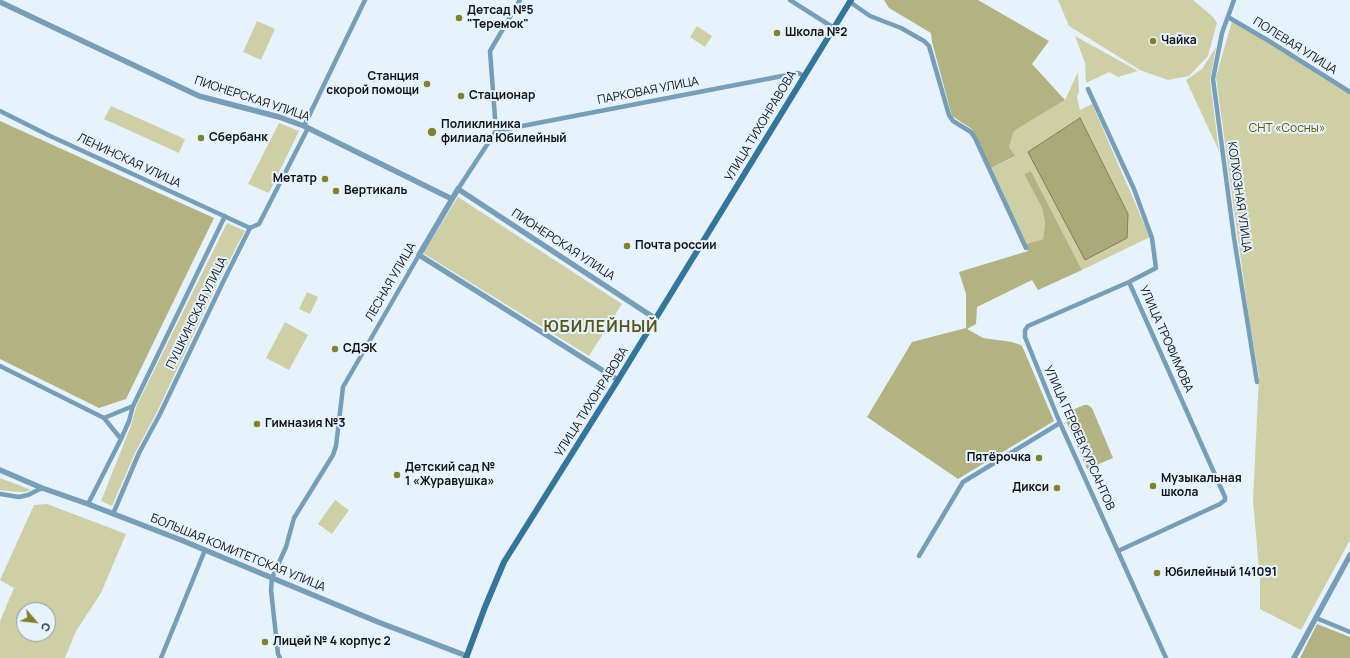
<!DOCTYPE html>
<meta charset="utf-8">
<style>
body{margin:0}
#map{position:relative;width:1350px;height:658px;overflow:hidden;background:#e6f3fd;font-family:Manrope,sans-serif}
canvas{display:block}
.north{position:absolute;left:16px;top:602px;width:40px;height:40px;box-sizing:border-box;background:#e6f3fd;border:1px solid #9099a1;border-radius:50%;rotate:118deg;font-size:11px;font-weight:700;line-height:16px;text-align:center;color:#0f1316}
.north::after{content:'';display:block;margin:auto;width:14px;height:18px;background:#828029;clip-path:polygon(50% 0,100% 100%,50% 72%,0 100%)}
</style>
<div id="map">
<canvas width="1350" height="658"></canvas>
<div class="north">С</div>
</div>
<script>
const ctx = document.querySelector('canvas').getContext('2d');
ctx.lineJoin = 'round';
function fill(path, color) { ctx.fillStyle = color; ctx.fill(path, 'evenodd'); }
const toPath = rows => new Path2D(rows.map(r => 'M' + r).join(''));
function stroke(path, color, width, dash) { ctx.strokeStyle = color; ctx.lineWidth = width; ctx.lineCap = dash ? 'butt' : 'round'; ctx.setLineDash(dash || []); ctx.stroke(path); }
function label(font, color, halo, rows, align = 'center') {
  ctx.font = font + ' Manrope,sans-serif'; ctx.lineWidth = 4; ctx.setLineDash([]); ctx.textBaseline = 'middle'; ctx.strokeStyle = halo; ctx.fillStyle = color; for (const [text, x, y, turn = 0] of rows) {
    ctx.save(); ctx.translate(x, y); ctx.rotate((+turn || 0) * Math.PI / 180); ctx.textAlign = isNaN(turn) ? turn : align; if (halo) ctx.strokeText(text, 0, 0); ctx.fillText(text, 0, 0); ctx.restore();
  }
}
const green = toPath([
 [1058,0,1193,0,1213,17,1217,23,1208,56,1189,76,1168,80,1140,70,1069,26],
 [257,21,275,29,261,60,243,52],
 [1232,21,1288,54,1350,94,1350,540,1301,630,1260,609,1260,581,1253,500,1259,376,1250,325,1238,239,1216,77],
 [697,26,712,36,705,47,690,37],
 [1075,36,1138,71,1118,77,1109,72,1086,83,1085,63],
 [1216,47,1210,80,1219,151,1186,80,1202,69],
 [372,71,379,75,374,83,368,80],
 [1078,72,1079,91,1077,97,1080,110,1092,104,1150,237,1082,270,1031,171,1024,174,1042,208,1045,223,1043,239,1026,244,991,168,1014,157,1009,147,1014,131,1065,100],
 [111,106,185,139,179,153,104,119],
 [279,123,299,131,269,193,248,184],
 [458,197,622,304,589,356,423,253],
 [227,223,245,231,220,278,157,412,135,453,112,506,101,501,130,428,137,405],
 [307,292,318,297,310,314,299,309],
 [285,322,308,335,289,370,266,358],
 [0,478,31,490,25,492,18,492,0,490],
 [335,500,349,510,332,534,318,524],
 [47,504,126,534,101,593,76,631,65,658,0,658,0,621,14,588,0,580,34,505],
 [24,610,48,610,48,634,24,634]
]);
const forest = toPath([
 [884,0,978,0,1049,41,1032,64,1065,100,1014,131,1009,147,1015,156,991,168,972,129,952,116,932,42,931,33,889,8],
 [0,121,214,218,126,399,99,408,0,359],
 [1031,171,1082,270,1038,290,1032,280,977,307,976,324,967,329,983,338,1012,342,1021,345,1023,348,1054,421,958,479,867,417,912,342,966,328,966,294,959,272,1028,251,1026,244,1043,239,1045,223,1042,208,1024,174],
 [1084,405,1088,405,1092,408,1113,458,1087,469,1063,414],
 [1317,624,1350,637,1350,658,1300,658]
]);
const water = toPath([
 [1080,118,1128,214,1127,238,1085,260,1028,152,1080,118]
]);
const minor = toPath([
 [790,0,834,28],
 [1234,0,1222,33,1213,79,1234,238,1257,382],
 [850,2,870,16,901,28,924,41,929,46,949,115,953,121,971,132,975,138,1026,248],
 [1228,17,1269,41,1350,92],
 [1088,89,1134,189,1152,238,1156,268,1129,282,1225,497,1225,500,1220,504,1118,551],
 [0,111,48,135,250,228],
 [304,126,365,0],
 [496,131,798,73,804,76],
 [458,189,496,131,490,51,520,0],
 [1129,282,1028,326,1025,330,1025,337,1060,423,1166,658],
 [0,366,104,418,121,439],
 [104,418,133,406],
 [0,494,19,497,28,495,42,488],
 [88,504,121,439,129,421,133,406,225,216],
 [113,514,139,453,160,414,224,280,250,228,259,224,308,128],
 [919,556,963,482,1060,423],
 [1316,618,1350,632],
 [161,658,205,550],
 [280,658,278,654,271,590,272,578,286,547,294,518,333,455,336,446,343,387,419,255]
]);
const tertiary = toPath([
 [0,2,199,96,279,117,304,126,452,199],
 [618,380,419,255,458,189,656,319],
 [0,470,42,488,88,504,181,540,378,622,467,656],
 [1294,658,1350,555]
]);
const secondary = toPath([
 [466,658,485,607,504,562,618,380,851,0]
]);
const markers = [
 [459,18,4,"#828029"],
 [777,33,4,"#828029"],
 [1153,41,4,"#828029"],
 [427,84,4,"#828029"],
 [461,96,4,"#828029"],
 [432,132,5,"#828029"],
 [201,138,4,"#828029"],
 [325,179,4,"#828029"],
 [336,191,4,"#828029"],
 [627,246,4,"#828029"],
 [335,349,4,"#828029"],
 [257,424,4,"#828029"],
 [1039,458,4,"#828029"],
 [397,475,4,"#828029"],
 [1153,486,4,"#828029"],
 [1057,488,4,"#828029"],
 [1157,573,4,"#828029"],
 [265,642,4,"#828029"]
];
const poiNames = [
 ["Детсад №5",467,11],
 ["\"Теремок\"",467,25],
 ["Школа №2",785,33],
 ["Чайка",1161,41],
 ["Станция",419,77,"right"],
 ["скорой помощи",419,91,"right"],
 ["Стационар",469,96],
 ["Поликлиника",441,125],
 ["филиала Юбилейный",441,139],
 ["Сбербанк",209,138],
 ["Метатр",317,179,"right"],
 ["Вертикаль",344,191],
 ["Почта россии",635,246],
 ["СДЭК",343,349],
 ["Гимназия №3",265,424],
 ["Пятёрочка",1031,458,"right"],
 ["Детский сад №",405,468],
 ["1 «Журавушка»",405,482],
 ["Музыкальная",1161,479],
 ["школа",1161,493],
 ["Дикси",1049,488,"right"],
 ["Юбилейный 141091",1165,573],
 ["Лицей № 4 корпус 2",273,642]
];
const streetNames = [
 ["ПОЛЕВАЯ УЛИЦА",1295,46,32],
 ["ПАРКОВАЯ УЛИЦА",648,91,-11],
 ["ПИОНЕРСКАЯ УЛИЦА",252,99,18],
 ["УЛИЦА ТИХОНРАВОВА",761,126,-59],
 ["ЛЕНИНСКАЯ УЛИЦА",129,161,25],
 ["КОЛХОЗНАЯ УЛИЦА",1239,197,82],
 ["ПИОНЕРСКАЯ УЛИЦА",563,245,33],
 ["ЛЕСНАЯ УЛИЦА",391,282,-60],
 ["ПУШКИНСКАЯ УЛИЦА",197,313,-64],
 ["УЛИЦА ТРОФИМОВА",1166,339,66],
 ["УЛИЦА ТИХОНРАВОВА",592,402,-58],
 ["УЛИЦА ГЕРОЕВ КУРСАНТОВ",1079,438,66],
 ["БОЛЬШАЯ КОМИТЕТСКАЯ УЛИЦА",238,553,22]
];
const parkNames = [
 ["СНТ «Сосны»",1287,129]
];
const districtNames = [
 ["ЮБИЛЕЙНЫЙ",601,328]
];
fill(green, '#cfcfa5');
fill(forest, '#b3b381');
fill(water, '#aaaa78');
stroke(water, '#7c7d5b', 1);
stroke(minor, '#779eb8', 4.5);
stroke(tertiary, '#779eb8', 5.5);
stroke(secondary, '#36759b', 6);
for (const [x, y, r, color] of markers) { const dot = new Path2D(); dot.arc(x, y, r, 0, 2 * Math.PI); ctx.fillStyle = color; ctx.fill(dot); stroke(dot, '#e6f3fd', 1.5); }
label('bold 12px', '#0f1316', '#e6f3fd', poiNames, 'left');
label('12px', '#0f1316', '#e6f3fd', streetNames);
label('12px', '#5d5b01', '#e6f3fd', parkNames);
ctx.letterSpacing = '1px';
label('bold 16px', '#57561a', '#e6f3fd', districtNames);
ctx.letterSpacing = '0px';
</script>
